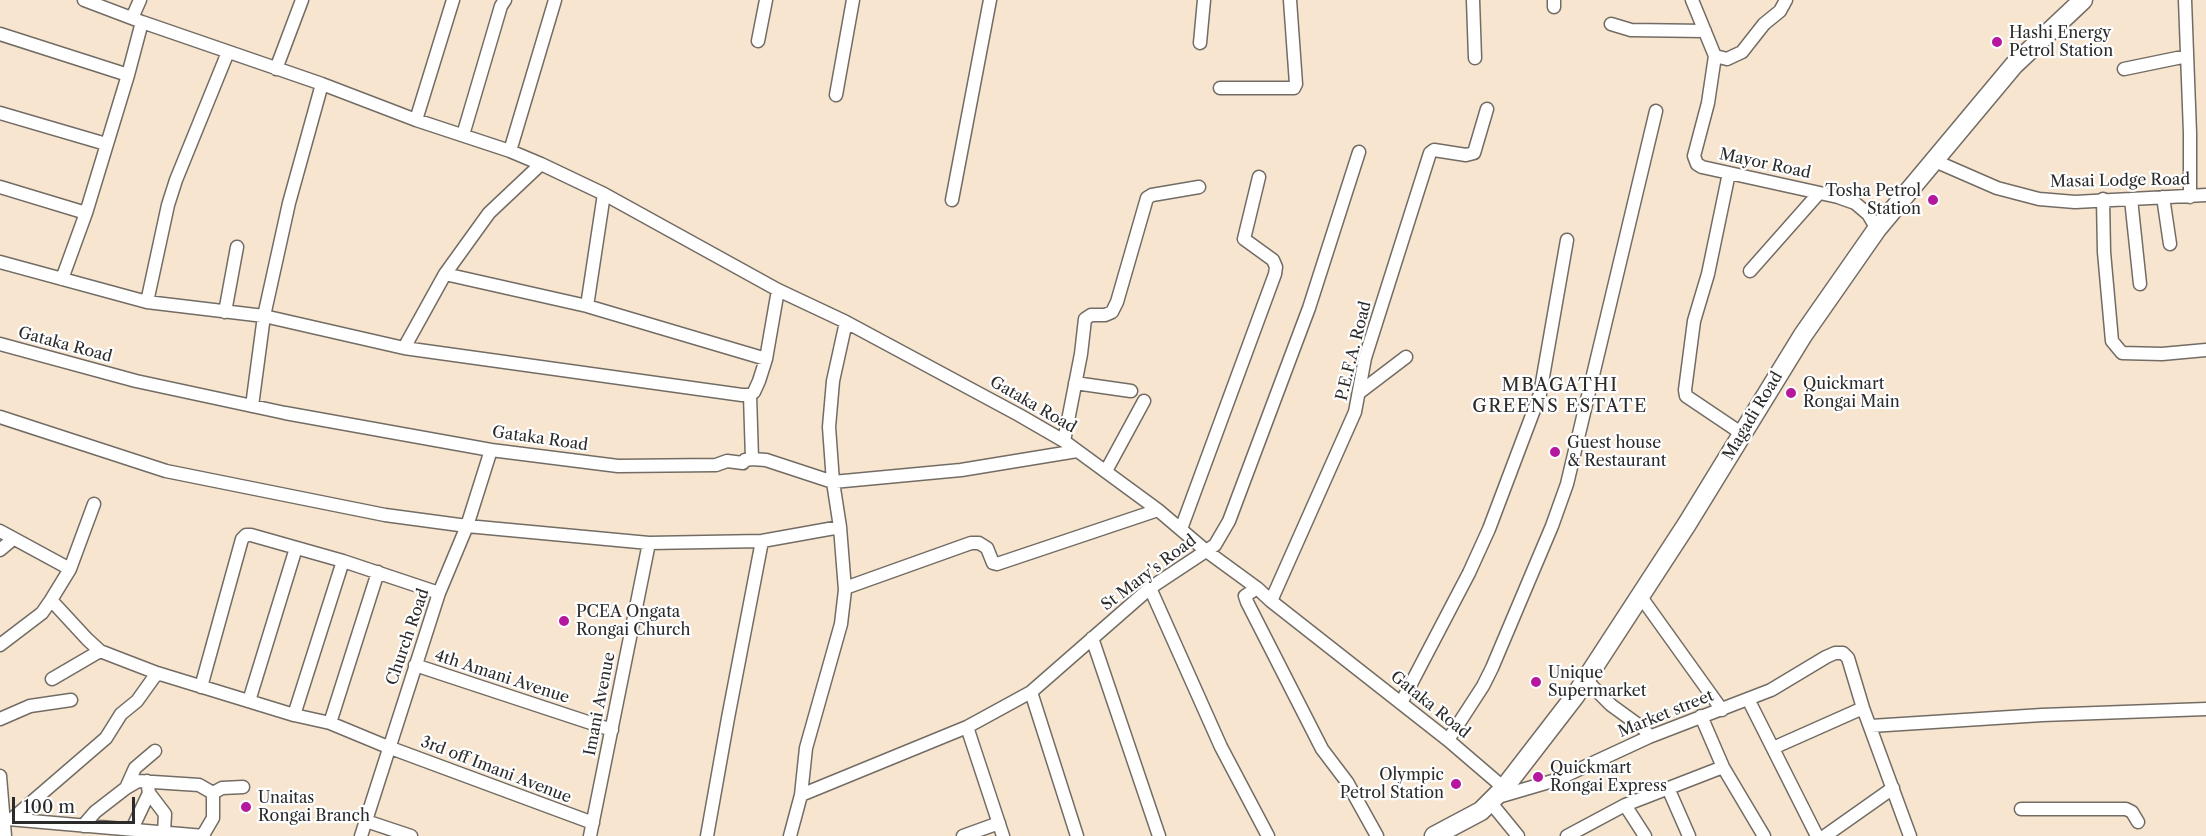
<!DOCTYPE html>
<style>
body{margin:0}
#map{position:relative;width:2206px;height:836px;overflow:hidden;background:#f7e5cf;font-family:"Libre Caslon Text",serif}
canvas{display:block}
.scale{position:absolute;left:12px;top:797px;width:123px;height:27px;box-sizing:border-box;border:3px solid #2b2b2b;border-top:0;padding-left:8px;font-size:18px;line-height:21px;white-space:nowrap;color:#2b2b2b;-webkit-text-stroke:4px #fff;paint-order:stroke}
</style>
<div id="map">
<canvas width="2206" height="836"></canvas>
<div class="scale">100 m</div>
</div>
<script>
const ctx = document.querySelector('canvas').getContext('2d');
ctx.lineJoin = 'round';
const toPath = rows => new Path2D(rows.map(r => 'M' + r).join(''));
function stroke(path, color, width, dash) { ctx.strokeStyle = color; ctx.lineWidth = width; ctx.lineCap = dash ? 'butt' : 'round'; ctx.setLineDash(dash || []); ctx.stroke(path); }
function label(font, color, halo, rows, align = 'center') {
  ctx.font = font + ' "Libre Caslon Text",serif'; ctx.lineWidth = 4.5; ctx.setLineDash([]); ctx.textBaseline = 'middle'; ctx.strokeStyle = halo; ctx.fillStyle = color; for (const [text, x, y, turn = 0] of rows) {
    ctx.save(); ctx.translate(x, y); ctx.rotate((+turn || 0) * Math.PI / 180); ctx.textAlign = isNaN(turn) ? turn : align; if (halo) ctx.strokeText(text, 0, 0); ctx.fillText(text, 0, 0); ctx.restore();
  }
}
const minor = toPath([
 [84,0,142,22,322,84,416,120,510,151,541,164,604,194,778,290,846,322,1019,415,1064,441,1158,510,1205,550,1257,588,1271,601,1448,740,1504,788],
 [1473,0,1475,58],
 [1692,0,1715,56,1708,103,1694,156,1697,164,1702,167,1838,197,1855,203,1868,214,1877,229],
 [2185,0,2190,133,2190,197],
 [1554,7,1554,0],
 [132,18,140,0],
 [1611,24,1631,30,1705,31],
 [0,34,128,75],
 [758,41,766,0],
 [1200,43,1204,0],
 [1715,56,1727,59,1742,52,1764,24,1780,11,1786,0],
 [276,69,302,0],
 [2124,69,2187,56],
 [1220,88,1294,88,1296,84,1290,0],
 [836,95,853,0],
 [0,113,106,144],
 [416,120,453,0],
 [463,135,501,6,505,0],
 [510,151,555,0],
 [1935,161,1997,188,2039,199,2075,202,2206,195],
 [1729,173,1708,274,1694,321,1685,390,1686,396,1741,433],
 [0,187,86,213],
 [2163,197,2170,244],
 [2103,199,2104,252,2112,341,2122,353,2162,354,2206,350],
 [2131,199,2140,284],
 [952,200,990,0],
 [0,262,147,302,264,316,404,348,742,395,750,395,754,392,759,381,766,359,778,290],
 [1750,271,1819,193],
 [445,274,587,306,766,359],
 [62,279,86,213,128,75,142,22],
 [147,302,168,205,176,180,228,52],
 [587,306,604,194],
 [225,312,237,247],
 [0,344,136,381,285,413,491,450,618,466,716,465,727,461,743,463,745,460,752,459,766,460,833,482,961,470,1077,451],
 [404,348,445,274,489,213,541,164],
 [1075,383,1131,391],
 [1360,392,1406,357],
 [750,395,752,459],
 [252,406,264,316,289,203,322,84],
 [0,417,166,471,385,515,467,526,649,543,762,541,840,527],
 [1064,441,1081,354,1085,319,1091,315,1105,315,1112,312,1117,302,1147,198,1152,195,1199,187],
 [1106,471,1144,401],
 [1181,529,1275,274,1276,267,1273,260,1244,239,1259,177],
 [0,531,70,569],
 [0,550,13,539],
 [845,588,971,543,979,543,987,548,993,563,997,564,1158,510],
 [1150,588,1221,747,1268,836],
 [1257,588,1245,596,1247,602,1322,749,1347,782,1377,836],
 [1641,597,1722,710],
 [51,600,87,639,100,651,118,658,157,673,294,715,330,723,388,747,593,823],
 [1271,601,1355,412,1365,358,1430,153,1434,150,1466,155,1474,153,1487,109],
 [1092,638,1159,836],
 [0,645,42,613,51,600,70,569,94,504],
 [415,665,612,730],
 [52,679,100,651],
 [1586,680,1611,705,1644,729,1649,737],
 [201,687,242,539,246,535,251,535,343,561],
 [1031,692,1077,836],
 [1748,699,1817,836],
 [249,701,296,548],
 [1401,703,1469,573,1489,529,1540,394,1567,240],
 [294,715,343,561,439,593],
 [1701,716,1723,767,1764,836],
 [0,719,30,706,71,700],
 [330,723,378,572],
 [1871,726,2042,715,2206,709],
 [967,727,1003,836],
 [1448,740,1483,686,1492,668,1552,526,1567,484,1656,111],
 [1773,748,1863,708],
 [0,776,5,836],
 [126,788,135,768,155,751],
 [1668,788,1689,836],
 [149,793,165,814,164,833],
 [801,795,967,727,1031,692,1150,588,1215,545,1229,521,1309,308,1359,152],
 [1498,797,1556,780,1649,737,1771,690,1826,657,1835,653,1843,653,1848,658,1863,708,1910,836],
 [1491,803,1518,836],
 [1625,805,1645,836],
 [2021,809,2126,809,2132,812,2138,822],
 [8,819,204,836],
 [12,819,106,738,121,714,137,701,157,673],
 [366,821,411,836],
 [83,826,95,812,126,788,138,781,199,785,213,793,222,788,243,787],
 [132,829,149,793,147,781],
 [203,835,213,818,213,793],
 [361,836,439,593,467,526,491,450],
 [590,836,649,543],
 [707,836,728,718,762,541],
 [790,836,801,795,806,748,841,624,845,590,840,527,833,482,829,427,833,381,846,322],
 [963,836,999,823],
 [1567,836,1625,805,1723,767],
 [1825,836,1893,788]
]);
const highway = toPath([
 [1434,836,1481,811,1504,788,1575,696,1687,524,1803,335,1877,229,2014,65,2083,0]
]);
const markers = [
 [1997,42,6,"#b5179e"],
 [1933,200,6,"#b5179e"],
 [1791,393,6,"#b5179e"],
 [1555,452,6,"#b5179e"],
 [564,621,6,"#b5179e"],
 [1536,682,6,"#b5179e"],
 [1538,777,6,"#b5179e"],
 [1456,784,6,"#b5179e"],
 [246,807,6,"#b5179e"]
];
const poiNames = [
 ["Hashi Energy",2009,33],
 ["Petrol Station",2009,51],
 ["Tosha Petrol",1921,191,"right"],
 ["Station",1921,209,"right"],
 ["Quickmart",1803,384],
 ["Rongai Main",1803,402],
 ["Guest house",1567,443],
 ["& Restaurant",1567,461],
 ["PCEA Ongata",576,612],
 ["Rongai Church",576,630],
 ["Unique",1548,673],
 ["Supermarket",1548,691],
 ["Quickmart",1550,768],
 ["Rongai Express",1550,786],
 ["Olympic",1444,775,"right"],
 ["Petrol Station",1444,793,"right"],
 ["Unaitas",258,798],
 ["Rongai Branch",258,816]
];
const streetNames = [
 ["Mayor Road",1765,164,12],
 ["Masai Lodge Road",2120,181,-1],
 ["Gataka Road",65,345,15],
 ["P.E.F.A. Road",1354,351,-76],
 ["Gataka Road",1033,405,30],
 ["Magadi Road",1753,416,-59],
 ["Gataka Road",540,439,8],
 ["St Mary's Road",1149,573,-37],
 ["Church Road",408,637,-71],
 ["4th Amani Avenue",502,677,18],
 ["Imani Avenue",600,704,-79],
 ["Gataka Road",1430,705,39],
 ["Market street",1666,714,-22],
 ["3rd off Imani Avenue",496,770,21]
];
const neighbourhoodNames = [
 ["MBAGATHI",1560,386],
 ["GREENS ESTATE",1560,407]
];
stroke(minor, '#726c64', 15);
stroke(highway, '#726c64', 21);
stroke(minor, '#fff', 12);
stroke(highway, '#fff', 18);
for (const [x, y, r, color] of markers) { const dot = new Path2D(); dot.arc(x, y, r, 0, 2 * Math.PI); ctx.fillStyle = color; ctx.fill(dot); stroke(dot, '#fff', 2); }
label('16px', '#2b2b2b', '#fff', poiNames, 'left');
label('16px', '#2b2b2b', '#fff', streetNames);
ctx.letterSpacing = '1.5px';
label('18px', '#2b2b2b', '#fff', neighbourhoodNames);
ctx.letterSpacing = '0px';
</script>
